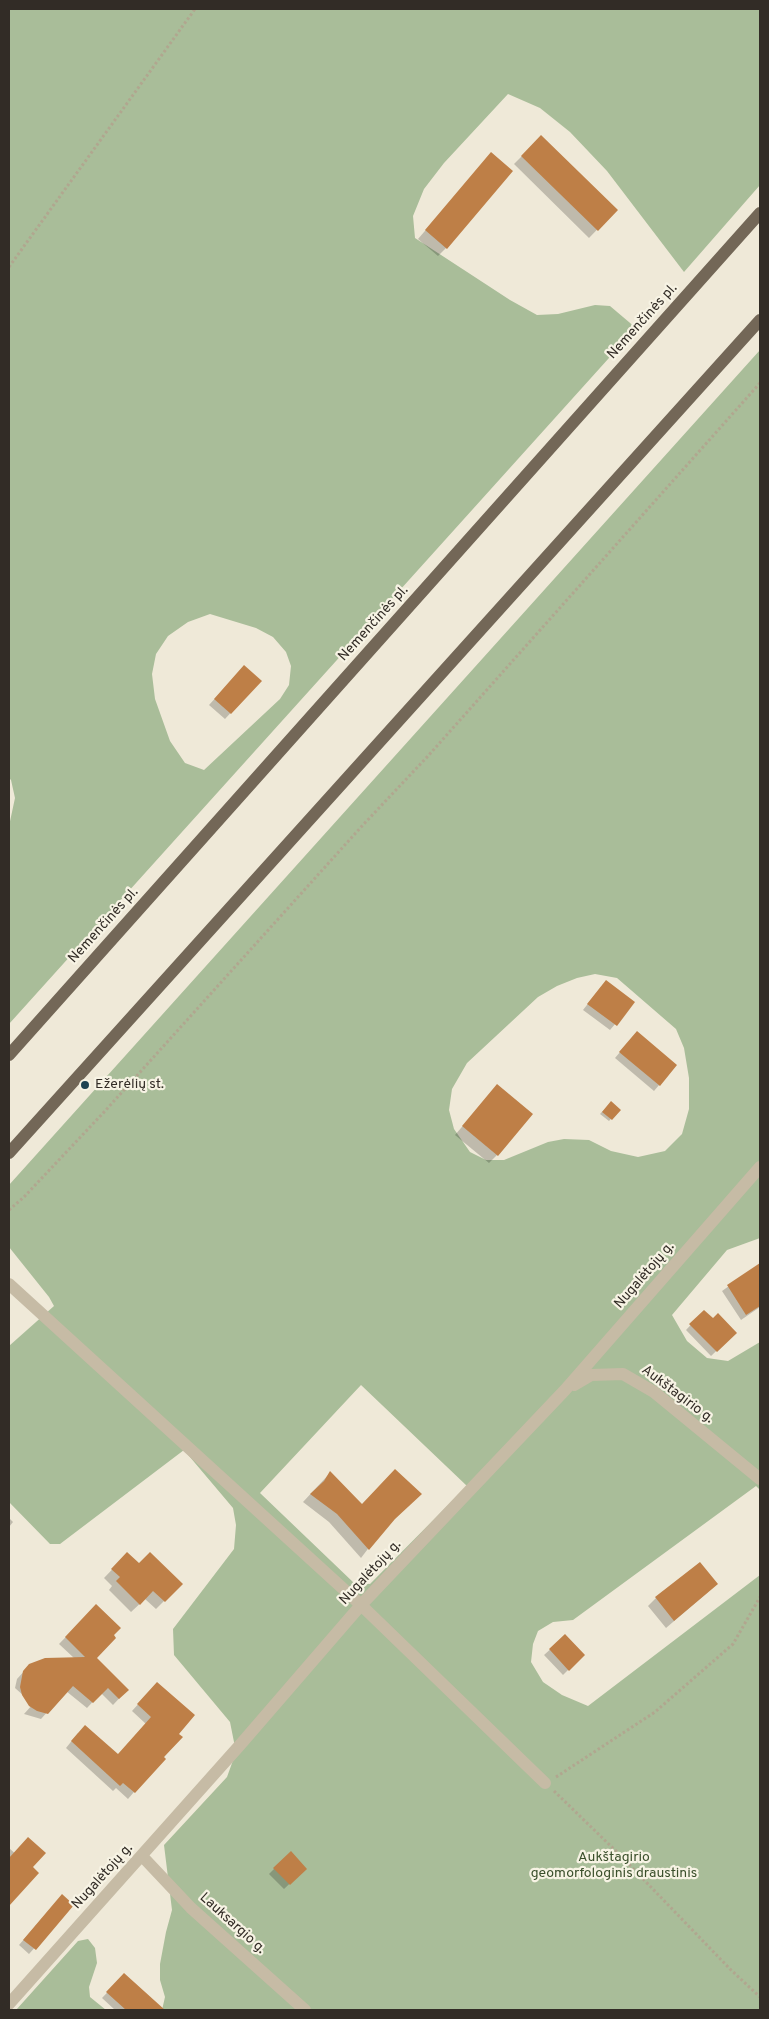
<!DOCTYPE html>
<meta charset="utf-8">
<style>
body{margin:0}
#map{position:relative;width:769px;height:2019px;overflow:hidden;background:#efe9d8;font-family:Overpass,sans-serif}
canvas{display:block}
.frame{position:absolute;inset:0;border:10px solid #322c26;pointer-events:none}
</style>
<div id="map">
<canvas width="769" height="2019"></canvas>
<div class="frame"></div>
</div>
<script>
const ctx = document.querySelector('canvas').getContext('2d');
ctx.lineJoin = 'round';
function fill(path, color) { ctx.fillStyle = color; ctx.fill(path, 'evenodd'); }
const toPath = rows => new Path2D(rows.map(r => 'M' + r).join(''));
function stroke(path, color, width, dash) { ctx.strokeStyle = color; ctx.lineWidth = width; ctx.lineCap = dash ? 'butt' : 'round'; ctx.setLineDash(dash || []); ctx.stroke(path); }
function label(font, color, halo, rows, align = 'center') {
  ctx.font = font + ' Overpass,sans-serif'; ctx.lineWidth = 4.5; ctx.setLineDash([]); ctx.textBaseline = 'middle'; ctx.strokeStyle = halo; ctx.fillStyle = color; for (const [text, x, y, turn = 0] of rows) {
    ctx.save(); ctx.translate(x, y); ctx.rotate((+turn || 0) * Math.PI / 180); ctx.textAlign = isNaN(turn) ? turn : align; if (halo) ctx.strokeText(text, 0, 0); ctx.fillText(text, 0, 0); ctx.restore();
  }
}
const green = toPath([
 [9,9,760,9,760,185,684,272,607,171,570,132,540,108,508,94,444,163,424,189,413,216,415,238,510,300,537,315,558,314,595,305,610,306,636,328,9,1024,9,826,15,798,11,780,9,778],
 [210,614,256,628,273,637,286,652,291,666,289,685,280,699,204,770,185,763,170,741,155,699,152,674,156,654,168,636,188,622],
 [760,350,760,1238,727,1250,672,1315,687,1341,707,1358,728,1361,760,1342,760,1490,756,1486,573,1620,553,1622,538,1631,533,1644,531,1662,543,1682,562,1695,588,1706,760,1575,760,2010,162,2010,165,1997,160,1980,160,1964,166,1932,172,1910,164,1845,227,1777,236,1752,230,1722,174,1655,173,1629,234,1549,236,1525,233,1508,184,1450,60,1544,50,1544,9,1502,9,1346,54,1306,49,1297,9,1247,9,1185],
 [595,974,617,978,676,1029,684,1048,689,1078,689,1109,682,1134,665,1151,638,1157,611,1151,589,1140,564,1139,548,1142,504,1160,486,1160,470,1152,454,1129,449,1110,452,1089,467,1063,538,997,557,986,577,978],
 [361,1385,467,1486,370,1584,354,1583,260,1493],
 [88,1939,95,1948,97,1963,89,1987,90,1997,106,2010,16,2010,78,1941]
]);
const shadow = toPath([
 [541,137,616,210,589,238,514,164],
 [491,154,446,248,438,256,418,239],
 [239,672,260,681,225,719,209,705],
 [601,987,633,1003,610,1030,583,1010],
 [632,1038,676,1065,654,1091,615,1058],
 [497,1086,497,1155,489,1163,455,1135],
 [611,1102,619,1110,609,1121,600,1114],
 [760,1264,760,1307,741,1320,722,1291],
 [704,1311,713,1320,735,1333,711,1356,686,1330],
 [330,1473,361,1506,420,1494,380,1533,361,1558,329,1522,303,1502],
 [9,1518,13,1522,9,1527],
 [127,1554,139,1565,181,1584,156,1609,145,1599,131,1612,109,1590,112,1586,104,1578],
 [708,1592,666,1628,648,1606,656,1598],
 [96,1606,95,1658,127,1690,113,1705,101,1693,87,1708,66,1691,41,1719,24,1714,33,1704,15,1688,17,1679,26,1669,74,1658,59,1644],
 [565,1636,583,1655,563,1675,544,1655],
 [151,1690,177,1734,181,1737,128,1799,116,1788,113,1791,66,1748,78,1733,118,1756,146,1724,132,1711],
 [9,1848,37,1873,9,1904],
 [290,1853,305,1869,284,1889,269,1874],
 [57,1901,73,1905,29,1954,19,1945],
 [124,1975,158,2006,154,2010,115,2010,102,1998]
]);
const building = toPath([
 [541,135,618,210,598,231,521,156],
 [491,152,513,171,447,249,425,230],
 [244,665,262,681,231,714,214,699],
 [606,980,635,1002,617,1026,587,1004],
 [637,1031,677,1065,660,1086,619,1052],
 [497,1084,533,1114,498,1156,462,1126],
 [611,1101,621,1110,612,1120,602,1112],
 [760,1263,760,1306,746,1315,727,1285],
 [704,1310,713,1318,718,1313,737,1333,717,1352,689,1324],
 [395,1469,422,1494,395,1519,369,1550,337,1514,310,1494,324,1481,330,1471,362,1504],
 [127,1552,139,1563,150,1552,183,1584,165,1602,153,1591,140,1605,116,1581,120,1577,111,1569],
 [700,1562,718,1584,674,1621,655,1597],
 [96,1604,121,1628,114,1635,116,1638,97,1658,129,1690,119,1699,108,1688,93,1703,73,1686,48,1714,37,1711,29,1706,22,1695,20,1687,23,1671,29,1664,45,1658,85,1657,65,1637],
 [565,1634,585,1655,569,1671,549,1649],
 [157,1682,195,1715,179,1734,183,1737,164,1757,166,1759,135,1793,123,1783,120,1786,71,1741,85,1725,118,1754,151,1717,137,1704],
 [28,1837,46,1853,33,1867,39,1873,9,1906,9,1858],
 [291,1851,307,1869,290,1885,273,1868],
 [62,1894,74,1905,36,1950,23,1940],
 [124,1973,165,2010,126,2010,106,1992]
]);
const path = toPath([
 [9,267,195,9],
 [9,1210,24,1197,105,1111,362,826,428,756,760,383],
 [556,1777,655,1712,733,1644,760,1597],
 [554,1791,620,1855,731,1970,760,1997]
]);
const minor = toPath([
 [9,1284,361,1605,545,1783],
 [574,1385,591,1375,623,1374,654,1392,760,1479],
 [142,1856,191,1908,305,2010],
 [9,2004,240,1745,361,1605,565,1390,760,1167]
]);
const major = toPath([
 [9,1055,760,213],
 [9,1153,760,320]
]);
const markers = [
 [85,1085,5,"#1e4251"]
];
const streetNames = [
 ["Nemenčinės pl.",643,322,-48],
 ["Nemenčinės pl.",374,624,-48],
 ["Nemenčinės pl.",104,926,-48],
 ["Nugalėtojų g.",645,1276,-49],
 ["Aukštagirio g.",677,1395,37],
 ["Nugalėtojų g.",371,1573,-47],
 ["Nugalėtojų g.",103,1877,-48],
 ["Lauksargio g.",232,1924,42]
];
const poiNames = [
 ["Ežerėlių st.",95,1085]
];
const parkNames = [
 ["Aukštagirio",614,1858],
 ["geomorfologinis draustinis",614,1874]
];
fill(green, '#a9bd99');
fill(shadow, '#0003');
fill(building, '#be7f47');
stroke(path, '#b1a68f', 3, [2.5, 2.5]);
stroke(minor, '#c6bba5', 12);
stroke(major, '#736757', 12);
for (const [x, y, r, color] of markers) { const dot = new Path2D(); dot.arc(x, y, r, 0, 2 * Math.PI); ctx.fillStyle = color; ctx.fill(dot); stroke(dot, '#f7f3e4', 2); }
label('14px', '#322c26', '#f7f3e4', streetNames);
label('14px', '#322c26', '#f7f3e4', poiNames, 'left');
label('14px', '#3a4f2b', '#f7f3e4', parkNames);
</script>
